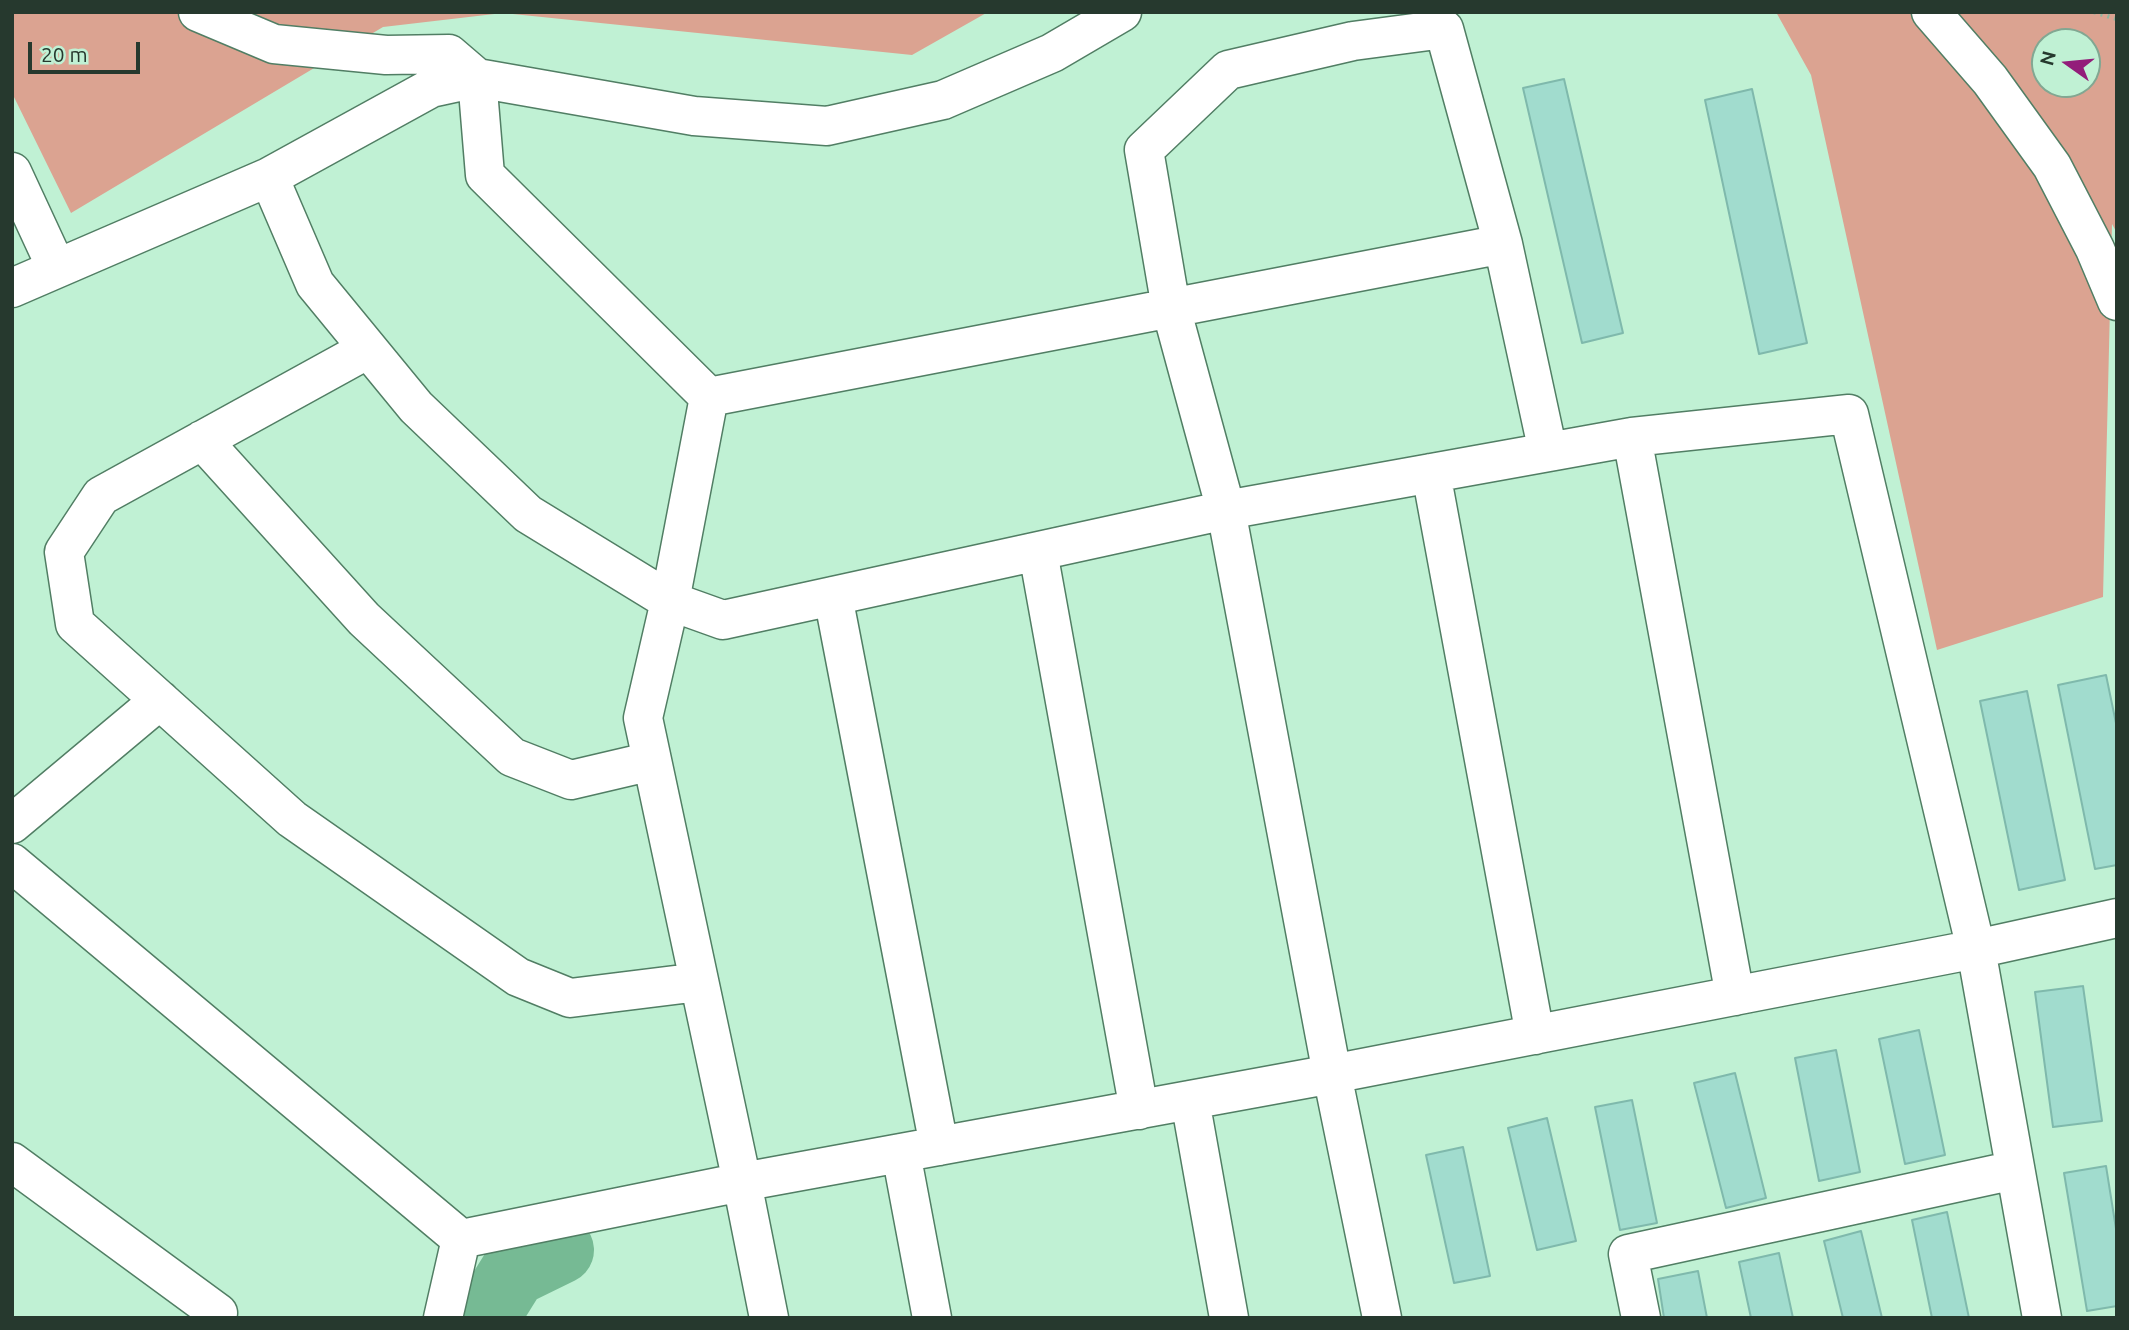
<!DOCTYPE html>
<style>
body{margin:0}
#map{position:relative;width:2129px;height:1330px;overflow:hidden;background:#c0f1d4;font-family:Ubuntu,sans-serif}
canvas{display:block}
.frame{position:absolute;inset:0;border:14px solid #26392e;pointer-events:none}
.north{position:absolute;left:2031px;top:28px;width:70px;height:70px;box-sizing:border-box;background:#c0f1d4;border:2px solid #82a792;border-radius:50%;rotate:285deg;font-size:19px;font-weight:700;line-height:28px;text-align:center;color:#26392e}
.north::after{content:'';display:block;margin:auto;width:24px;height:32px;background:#931d7a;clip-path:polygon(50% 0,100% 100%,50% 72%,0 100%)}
.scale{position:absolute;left:28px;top:42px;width:112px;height:32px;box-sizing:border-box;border:4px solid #26392e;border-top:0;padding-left:9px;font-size:21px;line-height:24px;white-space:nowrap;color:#26392e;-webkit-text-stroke:5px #c0f1d4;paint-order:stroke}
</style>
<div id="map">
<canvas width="2129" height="1330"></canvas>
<div class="frame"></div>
<div class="north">N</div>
<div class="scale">20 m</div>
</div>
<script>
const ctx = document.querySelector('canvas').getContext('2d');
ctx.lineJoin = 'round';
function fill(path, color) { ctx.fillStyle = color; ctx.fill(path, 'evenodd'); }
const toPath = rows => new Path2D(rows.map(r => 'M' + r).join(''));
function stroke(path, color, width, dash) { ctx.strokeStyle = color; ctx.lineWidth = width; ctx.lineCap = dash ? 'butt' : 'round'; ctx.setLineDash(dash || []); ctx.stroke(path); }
const green = toPath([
 [12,12,988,12,912,55,503,13,383,27,71,213,12,93],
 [1776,12,2117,12,2117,233,2112,224,2103,597,1937,650,1811,75],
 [2045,42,2087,42,2087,84,2045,84]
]);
const river = toPath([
 [485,1318,513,1273,560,1250]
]);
const building = toPath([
 [1564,79,1623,333,1582,343,1523,88,1564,79],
 [1752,89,1807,343,1759,354,1705,100,1752,89],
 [2106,675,2117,728,2117,865,2095,869,2058,685,2106,675],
 [2027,691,2065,880,2019,890,1980,701,2027,691],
 [2083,986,2102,1121,2053,1127,2035,992,2083,986],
 [1919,1030,1945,1155,1905,1164,1879,1039,1919,1030],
 [1836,1050,1860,1172,1819,1181,1795,1058,1836,1050],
 [1735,1073,1766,1198,1726,1208,1694,1083,1735,1073],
 [1632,1100,1657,1223,1620,1230,1595,1107,1632,1100],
 [1547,1118,1576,1241,1537,1250,1508,1128,1547,1118],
 [1463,1147,1490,1276,1454,1283,1426,1155,1463,1147],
 [2106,1166,2117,1235,2117,1306,2087,1311,2064,1173,2106,1166],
 [1947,1212,1969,1318,1932,1318,1912,1220,1947,1212],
 [1861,1231,1882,1318,1843,1318,1824,1241,1861,1231],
 [1779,1253,1793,1318,1751,1318,1739,1262,1779,1253],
 [1698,1271,1707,1318,1664,1318,1658,1279,1698,1271]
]);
const path = toPath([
 [2094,12,2117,19]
]);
const minor = toPath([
 [198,12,274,44,386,55,449,54,477,78,485,175,709,397,1503,244],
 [1931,12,1990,80,2052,166,2095,249,2117,301],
 [12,172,56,267],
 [269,177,315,284,416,407,528,514,670,601,723,620,1226,510,1632,437,1849,414,1976,949,2042,1318],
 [12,288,269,177,431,88,477,78,694,116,827,126,943,100,1052,53,1122,12],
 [368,349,101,496,64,552,75,624,292,819,518,977,570,998,699,982],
 [709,397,670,601,643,718,742,1182,769,1318],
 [1632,437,1735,996],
 [202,440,364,619,512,757,571,780,652,761],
 [1431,473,1535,1035],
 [1038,552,1139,1110],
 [833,596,939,1146],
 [12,824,160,700],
 [12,863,461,1239],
 [1190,1100,1229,1318],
 [901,1153,932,1318],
 [12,1162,218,1313],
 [461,1239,742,1182,1332,1074,1976,949,2117,918],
 [443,1318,461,1239],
 [1382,1318,1332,1074,1226,510,1171,308,1144,150,1228,70,1353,41,1444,29,1503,244,1548,452],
 [1641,1318,1628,1254,2015,1170]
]);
fill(green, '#dba391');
stroke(river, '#76ba94', 68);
fill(building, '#a1dcce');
stroke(building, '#7fb9ac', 2);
stroke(minor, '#517e64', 41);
stroke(path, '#8fb69f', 4.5, [2, 5]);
stroke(minor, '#fff', 38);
</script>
